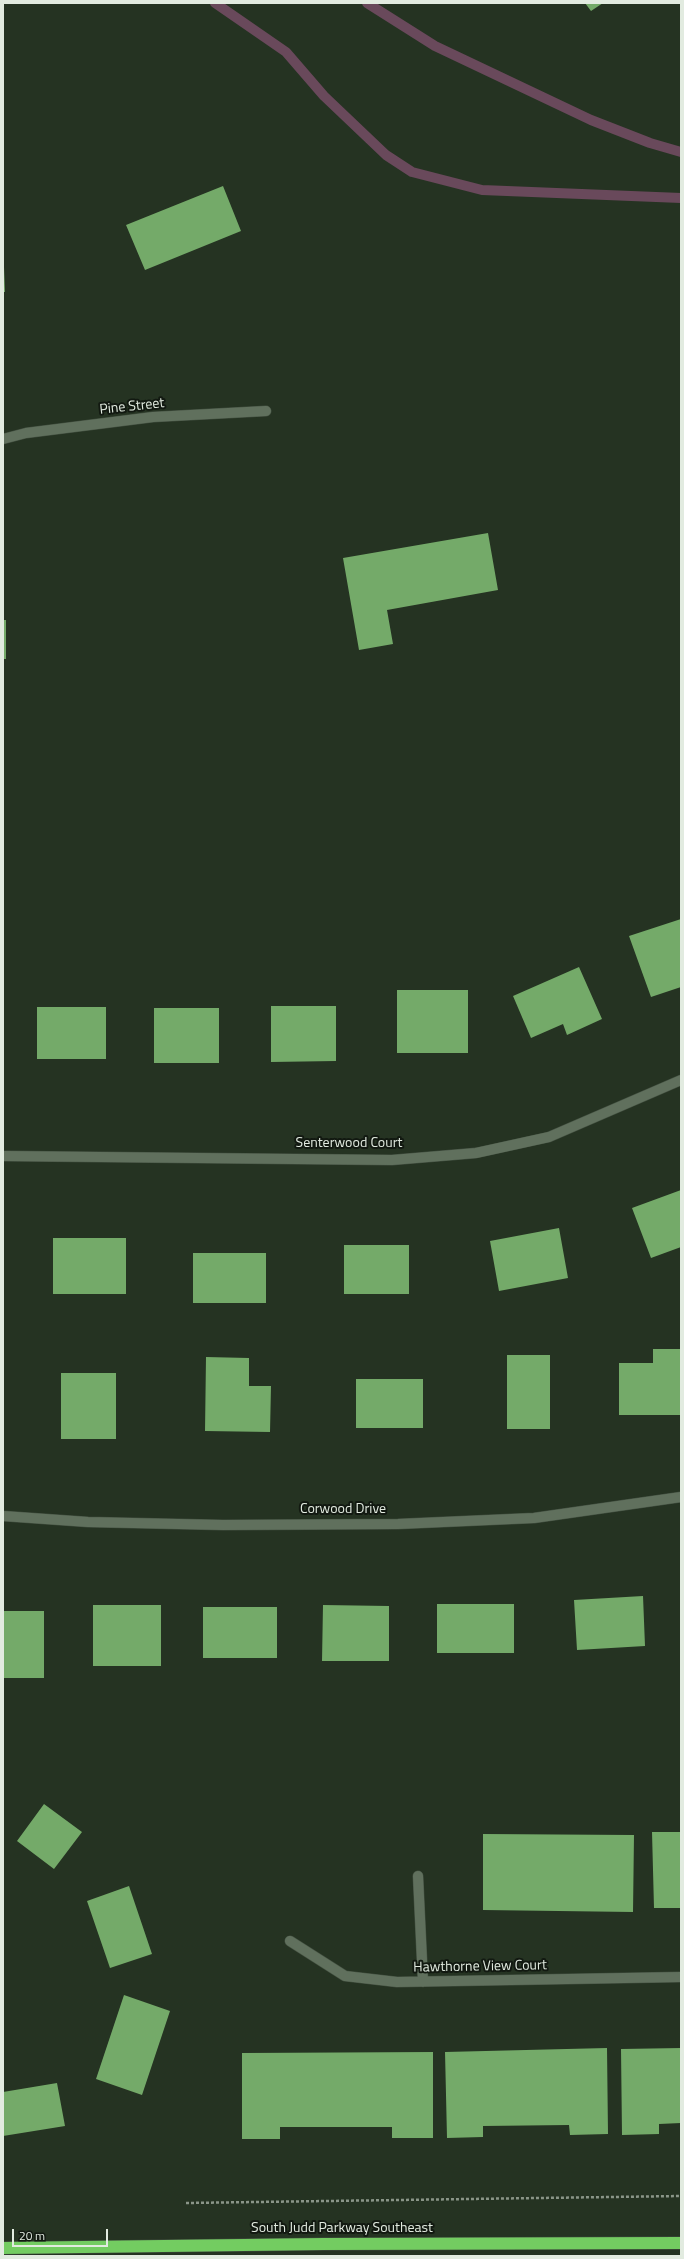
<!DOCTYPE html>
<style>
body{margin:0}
#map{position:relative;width:684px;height:2259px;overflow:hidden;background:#253322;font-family:"Titillium Web",sans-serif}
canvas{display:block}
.frame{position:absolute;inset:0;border:4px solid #e2ebe0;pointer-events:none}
.scale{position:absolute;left:12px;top:2229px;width:96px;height:18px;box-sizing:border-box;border:2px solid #e2ebe0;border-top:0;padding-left:5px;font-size:12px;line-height:14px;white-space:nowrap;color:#e2ebe0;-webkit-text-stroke:3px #121911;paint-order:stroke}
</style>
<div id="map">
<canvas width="684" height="2259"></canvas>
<div class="frame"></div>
<div class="scale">20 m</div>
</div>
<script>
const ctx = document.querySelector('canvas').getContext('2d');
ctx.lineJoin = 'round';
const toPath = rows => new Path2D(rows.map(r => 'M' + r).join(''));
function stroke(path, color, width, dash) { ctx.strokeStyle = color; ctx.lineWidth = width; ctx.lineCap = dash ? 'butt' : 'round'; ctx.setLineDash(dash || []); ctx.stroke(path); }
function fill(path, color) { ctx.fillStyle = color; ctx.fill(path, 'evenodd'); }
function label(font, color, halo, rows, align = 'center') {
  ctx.font = font + ' "Titillium Web",sans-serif'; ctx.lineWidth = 4; ctx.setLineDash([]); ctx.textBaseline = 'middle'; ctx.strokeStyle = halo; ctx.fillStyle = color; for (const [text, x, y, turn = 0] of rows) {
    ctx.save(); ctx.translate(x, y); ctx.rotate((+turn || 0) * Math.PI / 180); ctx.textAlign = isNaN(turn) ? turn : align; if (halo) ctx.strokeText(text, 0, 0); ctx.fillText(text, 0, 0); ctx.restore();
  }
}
const stream = toPath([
 [215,3,286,52,324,96,386,155,412,172,482,190,681,198],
 [367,3,435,46,591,120,650,143,681,152]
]);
const building = toPath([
 [585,3,603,3,591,11],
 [223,186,241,231,145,270,126,225],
 [3,267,4,267,5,292,3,292],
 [488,533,498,590,387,610,393,644,359,650,343,558],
 [3,620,6,620,6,659,3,659],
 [681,919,681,987,651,997,629,936],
 [579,967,602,1019,567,1035,563,1024,531,1038,513,996],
 [397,990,468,990,468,1053,397,1053],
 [271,1006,336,1006,336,1061,271,1062],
 [37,1007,106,1007,106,1059,37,1059],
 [154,1008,219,1008,219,1063,154,1063],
 [681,1190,681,1247,651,1258,632,1208],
 [559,1228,568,1278,499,1291,490,1241],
 [53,1238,126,1238,126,1294,53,1294],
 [344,1245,409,1245,409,1294,344,1294],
 [193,1253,266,1253,266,1303,193,1303],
 [653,1349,681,1349,681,1415,619,1415,619,1363,653,1363],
 [507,1355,550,1355,550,1429,507,1429],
 [206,1357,249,1358,249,1386,271,1386,270,1432,205,1431],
 [61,1373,116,1373,116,1439,61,1439],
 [356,1379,423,1379,423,1428,356,1428],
 [643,1596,645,1646,577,1650,574,1600],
 [437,1604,514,1604,514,1653,437,1653],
 [93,1605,161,1605,161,1666,93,1666],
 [323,1605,389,1606,389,1661,322,1661],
 [203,1607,277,1607,277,1658,203,1658],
 [3,1611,44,1611,44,1678,3,1678],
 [44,1804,82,1832,54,1869,17,1841],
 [652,1832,681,1832,681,1908,654,1908],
 [483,1834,634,1835,633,1912,483,1910],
 [129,1886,152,1954,110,1968,87,1901],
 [124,1995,170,2011,142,2095,96,2079],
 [607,2048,608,2134,570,2135,569,2125,483,2126,483,2137,447,2138,445,2052],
 [681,2048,681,2123,659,2124,659,2134,622,2135,621,2049],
 [433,2052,433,2138,392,2138,392,2127,280,2127,280,2139,242,2139,242,2053],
 [57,2083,65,2126,3,2136,3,2092]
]);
const path = toPath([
 [186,2203,681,2196]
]);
const street = toPath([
 [3,439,26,433,153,417,266,411],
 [3,1156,392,1160,476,1153,549,1137,681,1080],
 [3,1516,88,1522,223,1525,398,1524,534,1518,681,1497],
 [418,1876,423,1982],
 [290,1941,345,1976,397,1982,681,1977]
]);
const highway = toPath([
 [3,2248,324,2244,681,2243]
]);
const streetNames = [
 ["Pine Street",132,407,-6],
 ["Senterwood Court",349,1144],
 ["Corwood Drive",343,1510],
 ["Hawthorne View Court",480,1967,-1],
 ["South Judd Parkway Southeast",342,2229]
];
stroke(stream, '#69495b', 10);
fill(building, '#74aa69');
stroke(street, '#445142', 11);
stroke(highway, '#445142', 13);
stroke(path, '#8a9588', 2.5, [3, 2]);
stroke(street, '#60705d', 10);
stroke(highway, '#73cc61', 12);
label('14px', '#e2ebe0', '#121911', streetNames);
</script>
